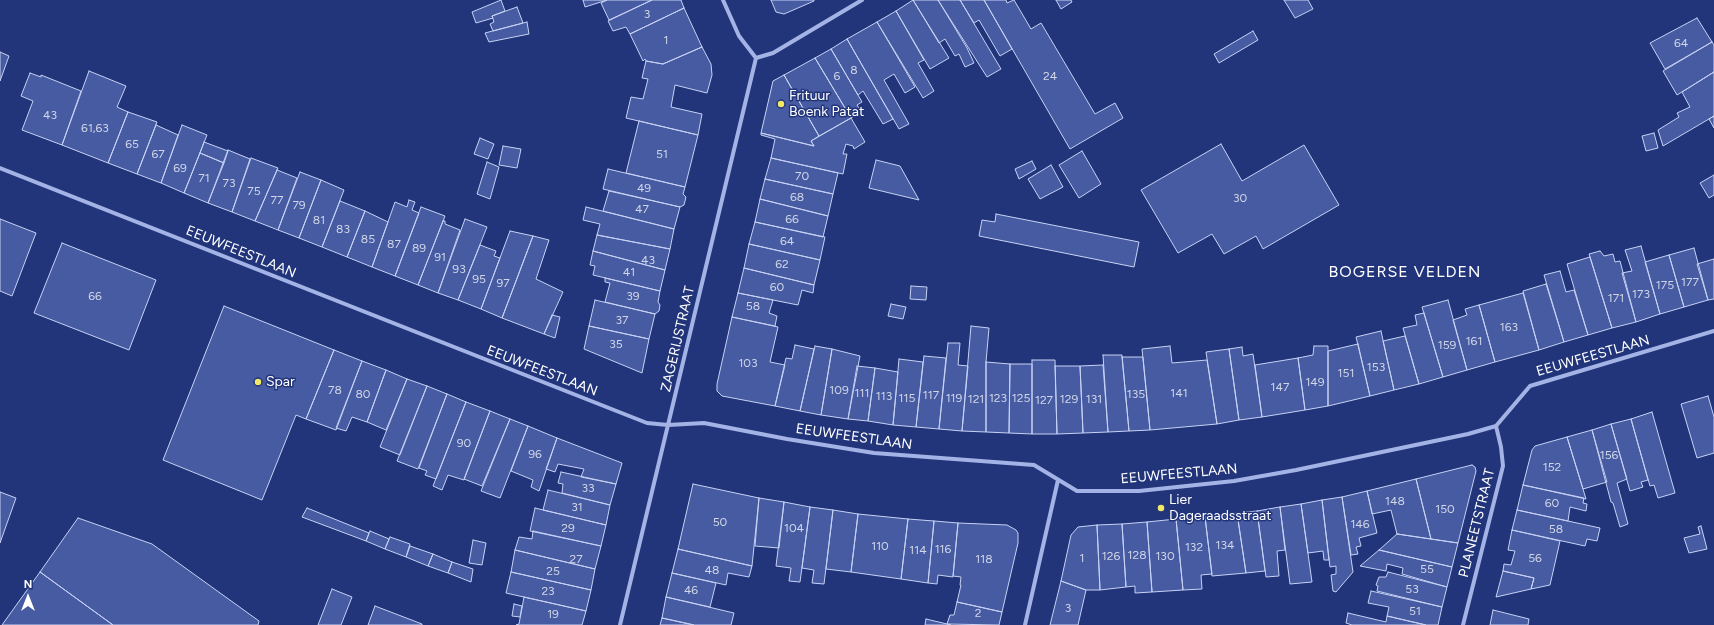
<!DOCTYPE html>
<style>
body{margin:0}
#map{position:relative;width:1714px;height:625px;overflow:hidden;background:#22357b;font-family:Figtree,sans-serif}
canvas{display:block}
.north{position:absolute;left:8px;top:577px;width:40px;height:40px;-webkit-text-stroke:3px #22357b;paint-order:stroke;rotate:0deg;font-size:11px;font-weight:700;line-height:16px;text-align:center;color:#fff}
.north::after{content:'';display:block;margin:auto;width:14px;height:18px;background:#fff;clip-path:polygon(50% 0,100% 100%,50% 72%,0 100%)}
</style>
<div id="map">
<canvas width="1714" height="625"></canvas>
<div class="north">N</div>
</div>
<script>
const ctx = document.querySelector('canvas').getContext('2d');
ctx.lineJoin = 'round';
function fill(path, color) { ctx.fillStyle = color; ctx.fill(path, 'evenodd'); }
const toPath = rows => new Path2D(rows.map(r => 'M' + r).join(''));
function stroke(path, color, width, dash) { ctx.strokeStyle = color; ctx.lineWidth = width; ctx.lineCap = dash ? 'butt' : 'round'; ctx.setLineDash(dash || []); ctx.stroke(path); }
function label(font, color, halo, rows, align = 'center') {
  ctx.font = font + ' Figtree,sans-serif'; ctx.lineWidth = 3; ctx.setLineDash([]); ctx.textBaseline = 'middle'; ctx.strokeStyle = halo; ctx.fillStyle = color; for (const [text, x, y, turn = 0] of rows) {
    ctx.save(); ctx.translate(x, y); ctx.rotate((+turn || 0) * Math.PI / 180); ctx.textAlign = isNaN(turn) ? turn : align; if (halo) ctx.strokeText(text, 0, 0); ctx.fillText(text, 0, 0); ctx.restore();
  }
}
const building = toPath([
 [501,0,505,11,492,16,493,18,476,23,472,12,501,0],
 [583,0,607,0,585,7,583,0],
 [607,0,652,0,609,20,601,3,607,0],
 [652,0,681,0,684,8,630,34,626,27,613,31,608,21,652,0],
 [771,0,814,0,814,1,784,14,776,12,771,0],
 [913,0,949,58,930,69,896,11,913,0],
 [913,0,938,0,967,48,974,63,965,67,959,54,955,56,945,39,939,43,913,0],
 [938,0,960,0,1001,69,987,77,938,0],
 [960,0,984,0,1012,49,1000,56,979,20,974,23,960,0],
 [984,0,1006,0,1007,3,1014,0,1031,29,1041,23,1095,114,1115,103,1123,118,1070,149,984,0],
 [1056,0,1071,0,1072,2,1061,9,1056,0],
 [1284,0,1308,0,1313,9,1295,18,1284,0],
 [517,7,523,23,493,31,490,24,494,22,492,16,517,7],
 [684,8,702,47,663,64,646,61,645,59,643,61,630,34,684,8],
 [896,11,924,60,918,63,934,91,923,98,877,22,896,11],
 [1697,18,1712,42,1665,69,1650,43,1697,18],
 [527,22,529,34,489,42,485,33,527,22],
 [877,22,915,87,905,93,894,74,884,80,909,124,899,129,847,39,877,22],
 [1253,31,1258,40,1219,63,1214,54,1253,31],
 [847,39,893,119,883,124,863,91,858,95,831,49,847,39],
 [1712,42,1714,45,1714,72,1677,95,1663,71,1712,42],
 [702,47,711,64,712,75,707,93,675,85,671,107,702,114,698,135,626,118,631,97,643,99,648,79,642,78,646,61,663,64,702,47],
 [831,49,862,102,857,105,861,111,851,118,815,58,831,49],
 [0,52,9,56,0,81,0,52],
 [815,58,851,118,819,136,784,75,815,58],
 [89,71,126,86,117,107,128,112,108,163,62,145,89,71],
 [1714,72,1714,116,1663,146,1658,130,1679,117,1677,113,1690,107,1682,92,1714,72],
 [30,73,41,77,41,75,81,91,62,145,22,130,33,101,21,96,30,73],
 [784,75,819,136,811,141,814,146,761,133,773,81,784,75],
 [128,112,157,122,137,174,108,163,128,112],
 [1714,116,1714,128,1709,119,1714,116],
 [851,118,865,142,854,149,853,146,846,144,843,154,847,154,843,174,771,158,775,139,761,135,761,133,814,146,811,141,851,118],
 [639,121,698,135,685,187,626,173,639,121],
 [156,125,178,135,161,183,137,174,156,125],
 [182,125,207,135,184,193,161,183,182,125],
 [1654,133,1658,148,1646,151,1642,136,1654,133],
 [480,138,494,144,488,159,474,154,480,138],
 [204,142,228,151,224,163,200,153,204,142],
 [1221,144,1242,181,1304,145,1339,205,1263,249,1256,236,1224,254,1212,234,1178,253,1141,190,1221,144],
 [503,146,521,149,517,168,499,165,503,146],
 [228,150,250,159,232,212,208,203,228,150],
 [1082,151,1101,184,1079,198,1059,165,1082,151],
 [200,153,224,163,208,203,184,193,200,153],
 [251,158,278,168,255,221,232,212,251,158],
 [771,158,838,173,833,194,765,179,771,158],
 [876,160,900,166,919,200,869,188,876,160],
 [1032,161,1036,169,1019,179,1015,169,1032,161],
 [487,162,499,167,490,199,477,194,487,162],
 [1051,165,1063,187,1040,199,1028,179,1051,165],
 [608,169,685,187,683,194,686,197,684,205,680,207,603,189,608,169],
 [277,170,297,178,278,230,255,221,277,170],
 [300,172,321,180,299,238,278,230,300,172],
 [1714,175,1714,195,1709,198,1700,183,1714,175],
 [765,179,833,194,828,216,760,199,765,179],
 [321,180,344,190,322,247,299,238,321,180],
 [609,191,680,207,674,229,603,211,609,191],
 [760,199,828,216,823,237,755,222,760,199],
 [409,200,415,202,412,210,419,213,395,276,372,267,395,202,407,207,409,200],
 [340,201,365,211,347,257,322,247,340,201],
 [421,207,445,216,418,285,395,276,421,207],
 [586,207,674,229,670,249,597,235,600,224,583,220,586,207],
 [365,211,388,222,372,267,347,257,365,211],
 [996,214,1139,242,1134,267,979,236,982,220,995,222,996,214],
 [0,219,36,233,12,296,0,291,0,219],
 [465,219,487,227,458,300,438,293,465,219],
 [443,221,445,221,445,224,460,230,438,293,418,285,443,221],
 [755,222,825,237,820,260,749,244,755,222],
 [510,231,533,236,502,318,481,309,510,231],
 [597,235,670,249,665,270,593,251,597,235],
 [533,236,549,240,536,279,563,292,544,334,502,318,533,236],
 [62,243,156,280,129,350,34,313,62,243],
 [749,244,820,260,814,285,744,268,749,244],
 [480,245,496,251,494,256,500,258,481,309,458,300,480,245],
 [1641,246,1660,314,1636,322,1622,273,1632,271,1625,250,1641,246],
 [1694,248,1708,300,1684,307,1669,255,1694,248],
 [593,251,665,270,660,291,593,275,595,266,590,265,593,251],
 [1600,251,1604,256,1613,254,1615,262,1620,261,1636,322,1612,328,1589,254,1600,251],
 [1669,255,1684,307,1660,314,1645,262,1669,255],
 [1590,257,1612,328,1588,335,1567,264,1590,257],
 [1714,259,1714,299,1708,300,1697,264,1714,259],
 [744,268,814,285,813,293,802,290,798,305,738,293,744,268],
 [1560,271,1566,292,1574,290,1588,335,1564,342,1544,275,1560,271],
 [605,278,660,291,658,302,660,305,659,311,655,314,605,302,610,283,605,282,605,278],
 [1546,284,1564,342,1539,350,1523,291,1546,284],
 [911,286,927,287,926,300,910,299,911,286],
 [738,293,773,300,769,313,777,316,775,326,732,317,738,293],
 [1523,293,1539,350,1495,362,1479,305,1523,293],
 [595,300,655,314,649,339,589,326,595,300],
 [1448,300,1467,370,1443,377,1422,307,1448,300],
 [891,304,906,307,903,319,888,316,891,304],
 [1479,305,1495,362,1467,370,1453,320,1467,315,1465,309,1479,305],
 [224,306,334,350,306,419,296,415,262,500,163,460,224,306],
 [1424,313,1443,377,1419,384,1403,328,1417,325,1415,315,1424,313],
 [552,315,560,317,555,338,544,334,552,315],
 [732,317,778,327,770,362,785,365,775,406,722,396,717,391,717,384,732,317],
 [589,326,649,339,642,373,584,349,589,326],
 [971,326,989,328,986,362,986,432,962,431,971,326],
 [1381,331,1394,390,1370,396,1356,337,1381,331],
 [1405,336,1419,384,1394,390,1383,341,1405,336],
 [948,343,960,343,958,365,968,366,962,431,939,429,948,343],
 [1358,344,1370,396,1328,406,1328,351,1358,344],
 [795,345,814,349,800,411,775,406,786,358,792,359,795,345],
 [815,346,832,349,821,415,800,411,815,346],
 [1170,346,1172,363,1207,360,1217,424,1150,430,1142,349,1170,346],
 [1314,346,1328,346,1328,406,1305,410,1298,358,1313,355,1314,346],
 [1242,347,1243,356,1253,354,1262,417,1239,420,1229,349,1242,347],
 [832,349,860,356,848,419,821,415,832,349],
 [1229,349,1239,420,1217,424,1206,352,1229,349],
 [334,350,362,361,336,430,306,419,334,350],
 [1103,355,1122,355,1129,431,1108,432,1103,355],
 [924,356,946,358,939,429,916,427,924,356],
 [1122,357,1143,357,1150,430,1129,431,1122,357],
 [1298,358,1305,410,1262,417,1255,365,1298,358],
 [899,359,923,362,916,427,893,425,899,359],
 [1032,360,1055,360,1057,434,1032,434,1032,360],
 [362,361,386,370,367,422,352,417,346,431,336,428,362,361],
 [986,362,1010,364,1009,433,986,432,986,362],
 [1010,364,1032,364,1032,434,1009,433,1010,364],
 [1103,365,1108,432,1083,433,1080,366,1103,365],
 [857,366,875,368,868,421,848,419,857,366],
 [1055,366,1080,366,1083,433,1057,434,1055,366],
 [875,368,898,372,893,425,868,421,875,368],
 [386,370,407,379,386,430,367,422,386,370],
 [407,379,427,386,400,455,380,447,407,379],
 [427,386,447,394,418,469,397,461,427,386],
 [447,394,466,402,436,479,425,475,427,471,419,468,447,394],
 [1708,396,1714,417,1714,453,1697,458,1681,404,1708,396],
 [466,402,490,411,464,480,448,475,442,490,433,486,466,402],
 [490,411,510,419,482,486,464,479,490,411],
 [1652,412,1675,493,1658,498,1654,485,1650,486,1631,419,1652,412],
 [510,419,528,426,500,498,481,491,510,419],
 [1631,419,1648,480,1641,482,1643,487,1630,491,1611,424,1631,419],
 [1611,424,1627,479,1617,483,1628,524,1620,527,1613,503,1611,502,1592,430,1611,424],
 [528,426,557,438,539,491,531,487,533,480,511,471,528,426],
 [1592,430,1607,482,1583,489,1567,437,1592,430],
 [1567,437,1583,489,1586,499,1523,485,1532,450,1535,446,1567,437],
 [557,438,622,463,616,484,581,477,584,469,558,464,555,472,546,469,557,438],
 [1472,465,1475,467,1476,471,1458,543,1431,539,1416,479,1472,465],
 [561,472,616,484,610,505,562,493,563,484,558,483,561,472],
 [1416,479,1431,539,1397,534,1391,510,1372,514,1367,491,1416,479],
 [693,484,759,498,752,566,678,549,693,484],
 [1523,485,1584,498,1583,503,1587,504,1586,511,1570,507,1568,521,1517,510,1523,485],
 [548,490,610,505,606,525,543,510,548,490],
 [1367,491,1377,533,1359,538,1361,546,1356,547,1358,554,1351,555,1342,497,1367,491],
 [0,492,16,498,0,543,0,492],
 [1342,497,1353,572,1336,592,1333,591,1331,575,1336,574,1336,566,1330,567,1322,500,1342,497],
 [759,498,784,502,779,548,755,546,759,498],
 [1322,500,1329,560,1324,560,1323,551,1308,553,1301,504,1322,500],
 [784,502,810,507,800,582,789,581,791,568,776,566,784,502],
 [1301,504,1312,582,1290,584,1280,507,1301,504],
 [810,507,833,510,824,584,812,583,814,570,802,568,810,507],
 [1280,507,1285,550,1277,551,1279,576,1266,577,1257,511,1280,507],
 [307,508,369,533,366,541,302,517,307,508],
 [535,508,606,525,601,546,530,531,535,508],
 [833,510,858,514,851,572,826,569,833,510],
 [1517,510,1600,528,1597,541,1587,539,1585,546,1512,530,1517,510],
 [1257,511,1265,571,1246,573,1237,513,1257,511],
 [1237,513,1246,573,1212,576,1205,517,1237,513],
 [858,514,908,519,901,579,851,572,858,514],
 [1205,517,1212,574,1201,575,1202,589,1183,590,1176,519,1205,517],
 [78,518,152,544,259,621,258,625,113,625,40,572,78,518],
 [908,519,934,521,928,583,901,579,908,519],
 [1176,519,1183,590,1152,592,1147,522,1176,519],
 [934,521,958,523,953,577,938,575,937,584,928,583,934,521],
 [1147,522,1152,592,1135,593,1135,586,1126,587,1122,524,1147,522],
 [958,523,1007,525,1016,530,1018,533,1018,543,1002,612,957,602,961,585,960,585,961,577,953,576,958,523],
 [1122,524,1126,587,1100,590,1097,525,1122,524],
 [1097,525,1100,590,1086,590,1061,581,1071,535,1078,527,1097,525],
 [1701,526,1707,549,1689,553,1684,538,1700,534,1698,527,1701,526],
 [1512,530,1560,541,1550,585,1531,589,1534,578,1503,571,1504,564,1511,565,1515,551,1508,550,1512,530],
 [370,531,389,539,385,549,366,541,370,531],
 [533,531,601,546,595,569,515,550,519,537,532,539,533,531],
 [1397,534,1458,543,1452,567,1379,550,1397,534],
 [390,537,410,544,406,557,385,549,390,537],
 [473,540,486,543,482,565,469,563,473,540],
 [410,546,433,554,428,566,406,557,410,546],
 [678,549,752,566,749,577,728,573,726,585,672,573,678,549],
 [515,550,595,569,591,590,511,572,515,550],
 [1379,550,1452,567,1447,587,1402,574,1403,568,1387,564,1386,571,1360,566,1379,550],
 [433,554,452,562,448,573,428,566,433,554],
 [452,562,473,569,471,582,448,573,452,562],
 [1503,571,1534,578,1531,589,1496,597,1503,571],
 [40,572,113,625,2,625,40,572],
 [511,572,591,590,586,611,506,593,511,572],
 [1388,572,1447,587,1442,607,1377,591,1378,586,1376,585,1379,577,1386,577,1388,572],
 [672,573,716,583,710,607,666,597,672,573],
 [1061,581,1086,590,1078,625,1050,625,1061,581],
 [332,589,352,597,341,625,318,625,332,589],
 [1371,591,1442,607,1438,625,1426,625,1387,616,1389,607,1368,603,1371,591],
 [524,597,586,611,582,625,516,625,519,624,524,597],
 [666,597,734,613,731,625,694,625,662,618,666,597],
 [957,602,1002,612,999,625,947,624,950,615,954,615,957,602],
 [514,604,522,606,520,617,512,616,514,604],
 [375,606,422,624,422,625,368,625,375,606],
 [1493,610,1529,619,1528,625,1490,625,1493,610],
 [1348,613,1386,622,1387,616,1426,625,1352,625,1346,623,1348,613],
 [662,618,694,625,660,625,662,618],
 [926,619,947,624,951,625,925,625,926,619]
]);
const street = toPath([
 [723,0,739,36,756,58],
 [756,58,773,53,862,0],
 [0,168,647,423,668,425,704,423,787,439,874,453,1034,465,1077,491,1139,491,1234,481,1296,470,1468,434,1496,426,1530,386,1714,331],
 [620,625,756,58],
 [1025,625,1058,480],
 [1463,625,1503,466,1501,447,1496,426]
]);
const markers = [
 [781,104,4,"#f1e866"],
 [258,382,4,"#f1e866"],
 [1161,508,4,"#f1e866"]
];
const numberNames = [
 ["3",647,14],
 ["1",666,40],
 ["64",1681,43],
 ["8",854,70],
 ["6",837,76],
 ["24",1050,76],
 ["43",50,115],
 ["61,63",95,128],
 ["65",132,144],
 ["67",158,154],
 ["51",662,154],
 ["69",180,168],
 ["70",802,176],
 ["71",204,178],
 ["73",229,183],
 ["49",644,188],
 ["75",254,191],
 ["68",797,197],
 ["30",1240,198],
 ["77",277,200],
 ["79",299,205],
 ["47",642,209],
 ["66",792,219],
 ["81",319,220],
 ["83",343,229],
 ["85",368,239],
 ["64",787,241],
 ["87",394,244],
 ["89",419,248],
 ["91",440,257],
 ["43",648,260],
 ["62",782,264],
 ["93",459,269],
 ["41",629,272],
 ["95",479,279],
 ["177",1690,282],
 ["97",503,283],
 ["175",1665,285],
 ["60",777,287],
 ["173",1641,294],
 ["66",95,296],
 ["39",633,296],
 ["171",1616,298],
 ["58",753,306],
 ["37",622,320],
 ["163",1509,327],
 ["161",1474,341],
 ["35",616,344],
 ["159",1447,345],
 ["103",748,363],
 ["153",1376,367],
 ["151",1346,373],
 ["149",1315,382],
 ["147",1280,387],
 ["78",335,390],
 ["109",839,390],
 ["111",862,393],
 ["141",1179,393],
 ["80",363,394],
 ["135",1136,394],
 ["117",931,395],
 ["113",884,396],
 ["115",907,398],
 ["119",954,398],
 ["123",998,398],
 ["125",1021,398],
 ["121",976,399],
 ["129",1069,399],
 ["131",1094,399],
 ["127",1044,400],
 ["90",464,443],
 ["96",535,454],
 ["156",1609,455],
 ["152",1552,467],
 ["33",588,488],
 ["148",1395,501],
 ["60",1552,503],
 ["31",577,507],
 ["150",1445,509],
 ["50",720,522],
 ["146",1360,524],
 ["29",568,528],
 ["104",794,528],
 ["58",1556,529],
 ["134",1225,545],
 ["110",880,546],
 ["132",1194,547],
 ["116",943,549],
 ["114",918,550],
 ["128",1137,555],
 ["126",1111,556],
 ["130",1165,556],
 ["1",1082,558],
 ["56",1535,558],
 ["27",576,559],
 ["118",984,559],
 ["55",1427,569],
 ["48",712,570],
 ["25",553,571],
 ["53",1412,589],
 ["46",691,590],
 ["23",548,591],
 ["3",1068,608],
 ["51",1415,611],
 ["2",978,613],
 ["19",553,614]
];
const poiNames = [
 ["Frituur",789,96],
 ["Boenk Patat",789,112],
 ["Spar",266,382],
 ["Lier",1169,500],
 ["Dageraadsstraat",1169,516]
];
const streetNames = [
 ["EEUWFEESTLAAN",241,252,22],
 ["ZAGERIJSTRAAT",678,339,-77],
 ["EEUWFEESTLAAN",1593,356,-16],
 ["EEUWFEESTLAAN",542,371,21],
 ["EEUWFEESTLAAN",854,437,8],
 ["EEUWFEESTLAAN",1179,474,-5],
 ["PLANEETSTRAAT",1477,523,-76]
];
const quarterNames = [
 ["BOGERSE VELDEN",1405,272]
];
fill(building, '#465ba2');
stroke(building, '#c7d2f4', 1);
stroke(street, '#a4b3e5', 4);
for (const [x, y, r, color] of markers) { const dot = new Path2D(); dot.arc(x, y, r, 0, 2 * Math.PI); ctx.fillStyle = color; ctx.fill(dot); stroke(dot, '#22357b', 1.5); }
label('12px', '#d1d6e8', null, numberNames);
label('14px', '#fff', '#22357b', poiNames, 'left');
label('14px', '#fff', '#22357b', streetNames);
ctx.letterSpacing = '1px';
label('16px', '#fff', '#22357b', quarterNames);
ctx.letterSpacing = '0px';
</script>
